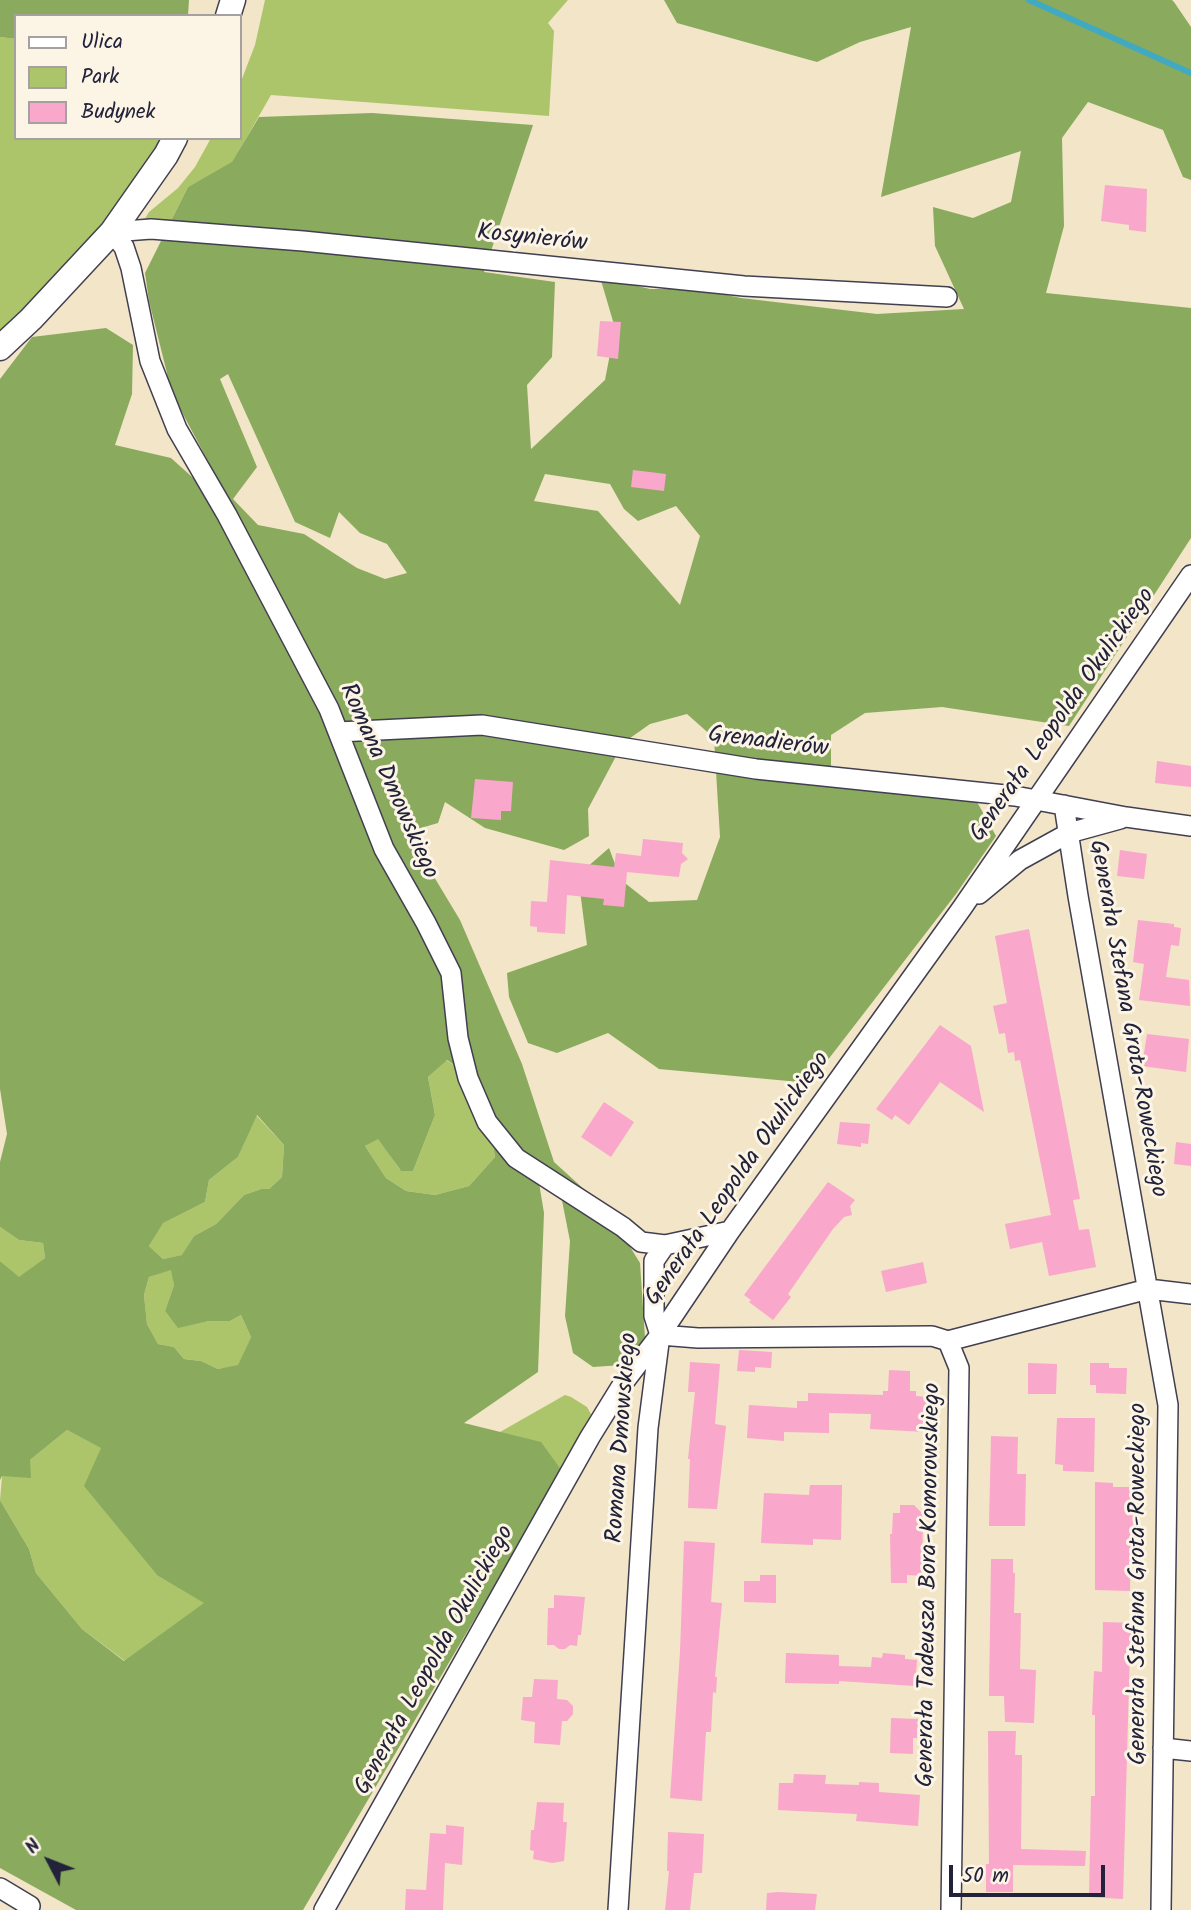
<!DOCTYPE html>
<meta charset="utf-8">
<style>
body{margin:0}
#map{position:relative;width:1191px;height:1910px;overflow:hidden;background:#f2e5c8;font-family:Kalam,sans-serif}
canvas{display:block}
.legend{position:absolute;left:14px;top:14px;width:228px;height:126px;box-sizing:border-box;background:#fcf5e5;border:2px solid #a5a1a1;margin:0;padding:9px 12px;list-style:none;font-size:21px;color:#22223b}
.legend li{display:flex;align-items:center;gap:14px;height:35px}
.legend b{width:35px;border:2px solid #a5a1a1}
.north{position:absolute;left:14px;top:1826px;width:70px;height:70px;-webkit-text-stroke:5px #fcf5e5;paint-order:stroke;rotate:312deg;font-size:19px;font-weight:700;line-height:28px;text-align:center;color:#22223b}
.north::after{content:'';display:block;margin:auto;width:24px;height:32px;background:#22223b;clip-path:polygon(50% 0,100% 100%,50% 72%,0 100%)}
.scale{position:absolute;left:949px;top:1865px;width:156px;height:32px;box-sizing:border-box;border:4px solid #22223b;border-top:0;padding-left:9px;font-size:21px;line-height:24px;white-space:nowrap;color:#22223b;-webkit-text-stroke:5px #fcf5e5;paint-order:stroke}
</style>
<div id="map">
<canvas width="1191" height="1910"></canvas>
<ul class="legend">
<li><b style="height:9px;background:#fff"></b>Ulica</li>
<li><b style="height:19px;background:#adc56a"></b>Park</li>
<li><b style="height:19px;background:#f9a7cb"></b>Budynek</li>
</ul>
<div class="north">N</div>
<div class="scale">50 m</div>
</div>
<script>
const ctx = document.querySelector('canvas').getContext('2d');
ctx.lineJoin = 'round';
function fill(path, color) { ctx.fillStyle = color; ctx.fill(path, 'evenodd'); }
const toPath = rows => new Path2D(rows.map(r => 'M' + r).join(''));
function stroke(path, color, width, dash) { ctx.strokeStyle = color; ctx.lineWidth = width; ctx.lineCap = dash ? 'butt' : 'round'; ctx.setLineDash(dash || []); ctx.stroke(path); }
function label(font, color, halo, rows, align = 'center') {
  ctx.font = font + ' Kalam,sans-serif'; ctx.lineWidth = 6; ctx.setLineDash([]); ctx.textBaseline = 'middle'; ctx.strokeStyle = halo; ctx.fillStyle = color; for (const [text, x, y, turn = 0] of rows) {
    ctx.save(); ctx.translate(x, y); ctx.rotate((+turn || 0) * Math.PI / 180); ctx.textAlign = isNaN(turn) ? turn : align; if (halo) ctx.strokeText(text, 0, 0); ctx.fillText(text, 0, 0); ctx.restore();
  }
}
const green = toPath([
 [265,0,568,0,548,23,554,31,549,116,271,95,232,163,188,187,162,239,143,222,149,212,178,188,195,167,211,138,240,138,240,84,255,45],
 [0,37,16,39,16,138,162,138,147,164,93,236,37,298,0,333],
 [446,1060,460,1069,492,1139,495,1157,469,1186,435,1195,406,1191,386,1178,365,1146,378,1138,400,1170,413,1171,435,1115,428,1077],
 [256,1115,284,1145,282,1177,269,1189,261,1189,244,1195,216,1224,194,1236,183,1255,163,1259,149,1246,162,1223,205,1202,209,1180,238,1157],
 [0,1227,19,1240,43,1243,45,1258,19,1278,0,1261],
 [172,1269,174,1285,165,1311,178,1327,209,1321,230,1321,241,1315,251,1337,238,1366,218,1369,201,1361,184,1359,174,1347,158,1344,147,1324,144,1295,149,1277],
 [565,1395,571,1397,587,1407,591,1414,587,1429,562,1471,500,1432],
 [67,1430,102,1448,158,1576,205,1603,125,1661,82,1629,36,1573,29,1549,0,1500,2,1476,30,1460]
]);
const forest = toPath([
 [0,0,189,0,188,16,16,16,16,39,0,37],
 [664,0,1172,0,1174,2,1191,27,1191,180,1183,177,1163,130,1088,102,1062,138,1064,226,1046,293,1191,308,1191,538,1069,726,942,707,865,713,831,735,831,770,977,802,996,836,956,894,810,1083,659,1069,608,1033,557,1053,528,1043,509,997,507,973,587,945,578,875,609,848,621,880,649,902,697,900,720,837,714,738,687,714,650,724,623,743,588,809,589,836,564,850,485,828,445,802,438,823,407,832,460,920,522,1064,554,1162,608,1211,640,1263,645,1338,622,1365,593,1367,573,1353,565,1316,570,1241,557,1175,536,1165,544,1213,538,1372,464,1423,541,1442,562,1471,303,1910,76,1910,0,1868,0,1500,29,1549,36,1573,82,1629,124,1661,204,1603,158,1576,84,1486,101,1448,67,1430,30,1460,31,1478,2,1476,0,1480,0,1261,19,1277,45,1258,43,1243,19,1240,0,1227,0,1162,7,1134,0,1089,0,379,32,337,106,328,133,345,132,394,115,445,171,458,211,494,217,478,168,386,167,373,149,301,145,273,188,187,232,162,259,117,372,113,533,125,484,272,555,282,552,357,527,385,531,449,605,380,615,328,600,277,650,289,698,289,741,298,877,314,964,309,935,246,933,207,973,218,1011,202,1021,151,881,197,911,27,860,42,817,62,677,23],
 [228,374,295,522,330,538,339,512,360,533,387,544,407,573,385,579,357,568,304,534,258,525,233,499,257,467,220,379],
 [545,474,610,484,624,509,638,521,676,506,700,536,680,605,598,511,534,501],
 [447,1060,460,1069,492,1139,495,1157,469,1186,435,1195,406,1191,386,1178,365,1146,378,1139,401,1171,413,1171,435,1115,428,1077],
 [257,1115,284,1145,282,1177,269,1189,261,1189,244,1195,216,1224,194,1236,182,1255,163,1259,149,1246,163,1223,205,1202,209,1180,238,1157],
 [171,1270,174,1285,165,1311,178,1328,209,1321,230,1321,241,1315,251,1337,238,1365,218,1369,201,1361,184,1359,174,1347,158,1344,147,1324,144,1295,149,1277]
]);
const stream = toPath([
 [1029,0,1191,73]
]);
const building = toPath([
 [1105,185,1147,189,1146,232,1129,230,1129,225,1101,221],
 [600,321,621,322,618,359,597,356],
 [633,470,666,474,664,491,631,487],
 [1157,761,1191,766,1191,787,1155,783],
 [475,779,513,782,511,811,501,811,501,820,471,818],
 [643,839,683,843,682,853,688,859,681,864,679,877,627,872,624,907,603,905,604,899,567,895,565,934,537,932,537,927,530,926,531,901,547,902,550,860,614,867,616,853,641,856],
 [1120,850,1147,854,1144,879,1117,876],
 [1138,920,1174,924,1174,927,1181,928,1179,946,1171,945,1166,977,1189,980,1190,1006,1139,1000,1144,964,1133,962],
 [1029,929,1080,1199,1073,1200,1079,1230,1089,1229,1096,1267,1049,1276,1042,1242,1010,1249,1005,1224,1051,1215,1020,1060,1015,1061,1014,1052,1008,1053,1005,1033,999,1034,993,1006,1007,1003,995,936],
 [940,1025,971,1046,984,1112,940,1082,909,1125,895,1115,892,1120,876,1109],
 [1147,1034,1189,1039,1186,1072,1142,1066],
 [604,1102,634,1122,611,1157,581,1137],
 [840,1122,870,1124,868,1144,861,1143,861,1147,837,1144],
 [1176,1142,1191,1144,1191,1166,1174,1164],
 [828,1182,855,1200,850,1206,852,1215,844,1217,833,1229,788,1294,791,1297,773,1320,749,1302,751,1300,744,1295],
 [923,1262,927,1283,886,1292,881,1271],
 [739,1350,772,1352,771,1368,755,1367,755,1372,737,1371],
 [690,1362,720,1364,715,1424,726,1426,717,1509,688,1508,690,1459,688,1459,695,1392,688,1392],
 [1028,1363,1057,1364,1056,1394,1028,1394],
 [1090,1363,1109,1363,1109,1368,1127,1368,1126,1394,1096,1393,1096,1385,1090,1385],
 [889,1370,910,1371,910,1391,916,1391,916,1396,927,1397,926,1432,870,1429,871,1414,829,1413,829,1433,784,1432,784,1441,747,1438,749,1405,797,1408,797,1401,808,1401,808,1393,883,1395,883,1391,888,1391],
 [1057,1418,1095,1418,1094,1472,1063,1471,1063,1465,1055,1464],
 [991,1436,1018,1437,1017,1474,1026,1474,1025,1526,989,1526],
 [1095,1482,1113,1483,1113,1487,1139,1487,1138,1527,1131,1527,1130,1591,1095,1590],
 [810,1485,842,1485,841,1540,813,1539,813,1545,761,1543,764,1493,809,1495],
 [900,1505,914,1505,923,1514,922,1576,907,1575,907,1583,891,1583,890,1534,892,1534,893,1513,900,1513],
 [684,1541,715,1543,711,1602,722,1603,715,1677,717,1677,716,1693,713,1692,711,1732,706,1732,702,1801,670,1798,680,1652],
 [991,1559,1013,1559,1013,1573,1015,1573,1014,1613,1021,1613,1020,1669,1036,1670,1034,1723,1005,1722,1004,1696,989,1696],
 [760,1575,776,1575,776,1603,744,1602,744,1581,760,1581],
 [554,1595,585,1597,581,1635,578,1635,577,1646,570,1645,565,1649,559,1649,554,1645,547,1645,548,1608,554,1608],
 [1103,1622,1134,1623,1134,1648,1130,1648,1123,1899,1089,1897,1091,1796,1095,1796,1095,1715,1092,1715,1094,1671,1102,1672],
 [786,1653,839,1655,839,1666,871,1667,872,1657,882,1658,883,1653,905,1655,905,1659,917,1660,915,1686,839,1681,839,1684,785,1683],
 [534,1679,558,1680,557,1699,567,1700,573,1706,573,1714,567,1721,562,1721,560,1745,534,1743,535,1722,521,1720,523,1697,532,1697],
 [891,1718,918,1719,917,1738,913,1738,913,1754,890,1753],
 [988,1731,1016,1731,1015,1755,1022,1755,1021,1849,1086,1851,1085,1866,1013,1865,1013,1892,986,1892,986,1864,989,1864],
 [794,1774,826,1775,825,1784,859,1785,859,1782,879,1783,879,1792,920,1795,918,1826,856,1821,857,1814,778,1810,779,1783,793,1783],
 [537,1802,564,1803,563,1822,567,1822,564,1861,552,1863,533,1859,534,1851,530,1850,531,1830,534,1830],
 [446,1825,464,1827,462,1865,445,1863,443,1910,405,1910,406,1889,426,1890,430,1833,446,1834],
 [668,1832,704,1834,702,1873,694,1873,690,1910,665,1910,669,1871,667,1871],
 [778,1892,817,1894,815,1910,766,1910,767,1893]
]);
const minor = toPath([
 [112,232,124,247,131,268,150,361,177,429,227,515,329,709,384,849,426,923,451,973,458,1038,468,1078,487,1122,516,1158,623,1227,641,1242,665,1245,654,1261,654,1316,660,1335,648,1428,618,1910],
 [112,232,151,229,303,241,744,286,947,297],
 [338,732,482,725,756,769,1015,796,1126,817,1191,826],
 [1064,805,1078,896,1168,1405,1161,1910],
 [979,894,1020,860,1069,833,1120,819],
 [665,1245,730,1231],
 [660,1335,698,1338,932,1336,948,1341,959,1368,951,1910],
 [948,1341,1148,1289,1191,1294],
 [1163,1748,1191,1751],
 [0,1888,30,1906,27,1910],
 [324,1910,590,1437,624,1382,660,1335,730,1231,962,908,1191,575]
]);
const tertiary = toPath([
 [228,16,233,0],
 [0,348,31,319,112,232,166,155,175,138]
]);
const streetNames = [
 ["Kosynierów",532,240,6],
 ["Generała Leopolda Okulickiego",1064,716,-55],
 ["Grenadierów",768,744,7],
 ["Romana Dmowskiego",387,782,66],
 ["Generała Stefana Grota-Roweckiego",1126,1019,80],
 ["Generała Leopolda Okulickiego",739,1180,-55],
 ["Romana Dmowskiego",624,1438,-86],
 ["Generała Stefana Grota-Roweckiego",1140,1584,-90],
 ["Generała Tadeusza Bora-Komorowskiego",931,1585,-89],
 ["Generała Leopolda Okulickiego",436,1661,-61]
];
fill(green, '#adc56a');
fill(forest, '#8aaa5e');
stroke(stream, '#41aac0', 6);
fill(building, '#f9a7cb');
stroke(minor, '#413f50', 22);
stroke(tertiary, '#413f50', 27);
stroke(minor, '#fff', 19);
stroke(tertiary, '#fff', 24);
label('24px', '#22223b', '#fcf5e5', streetNames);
</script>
